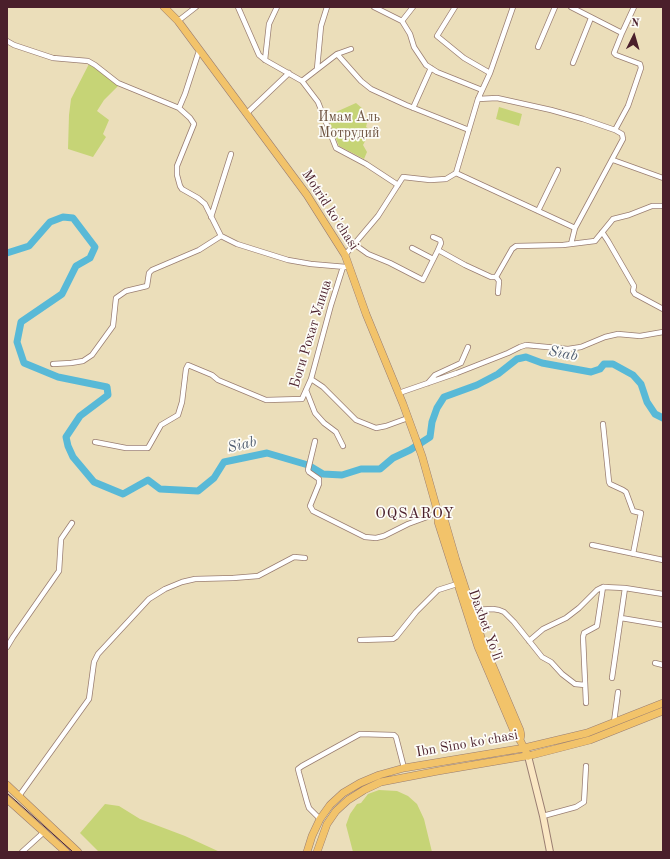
<!DOCTYPE html>
<meta charset="utf-8">
<style>
body{margin:0}
#map{position:relative;width:670px;height:859px;overflow:hidden;background:#ebdeba;font-family:"Old Standard TT",serif}
canvas{display:block}
.frame{position:absolute;inset:0;border:8px solid #4a1f2b;pointer-events:none}
.north{position:absolute;left:614px;top:16px;width:40px;height:40px;-webkit-text-stroke:3px #fdfcf7;paint-order:stroke;rotate:5deg;font-size:11px;font-weight:700;line-height:16px;text-align:center;color:#4a1f2b}
.north::after{content:'';display:block;margin:auto;width:14px;height:18px;background:#4a1f2b;clip-path:polygon(50% 0,100% 100%,50% 72%,0 100%)}
</style>
<div id="map">
<canvas width="670" height="859"></canvas>
<div class="frame"></div>
<div class="north">N</div>
</div>
<script>
const ctx = document.querySelector('canvas').getContext('2d');
ctx.lineJoin = 'round';
function fill(path, color) { ctx.fillStyle = color; ctx.fill(path, 'evenodd'); }
const toPath = rows => new Path2D(rows.map(r => 'M' + r).join(''));
function stroke(path, color, width, dash) { ctx.strokeStyle = color; ctx.lineWidth = width; ctx.lineCap = dash ? 'butt' : 'round'; ctx.setLineDash(dash || []); ctx.stroke(path); }
function label(font, color, halo, rows, align = 'center') {
  ctx.font = font + ' "Old Standard TT",serif'; ctx.lineWidth = 3.5; ctx.setLineDash([]); ctx.textBaseline = 'middle'; ctx.strokeStyle = halo; ctx.fillStyle = color; for (const [text, x, y, turn = 0] of rows) {
    ctx.save(); ctx.translate(x, y); ctx.rotate((+turn || 0) * Math.PI / 180); ctx.textAlign = isNaN(turn) ? turn : align; if (halo) ctx.strokeText(text, 0, 0); ctx.fillText(text, 0, 0); ctx.restore();
  }
}
const green = toPath([
 [90,62,118,86,104,100,97,111,109,120,103,134,106,137,93,157,68,149,69,115,71,99],
 [356,103,363,109,363,115,368,119,366,127,371,130,363,145,367,152,364,159,339,146,327,116],
 [499,107,522,114,519,126,496,119],
 [379,790,397,791,408,796,417,804,424,819,432,852,353,852,346,825,350,814,357,804,361,803,368,794],
 [105,804,119,806,140,819,185,836,220,852,99,852,80,833]
]);
const river = toPath([
 [7,253,29,246,50,222,63,217,73,218,95,247,90,258,76,266,62,294,21,322,17,342,24,363,58,377,107,387,108,395,80,416,66,437,68,446,73,457,94,482,123,494,148,480,160,489,198,491,214,478,224,462,267,453,308,465,323,474,342,475,361,469,380,469,393,458,410,450,430,437,432,422,437,408,444,397,477,385,498,374,517,359,526,357,542,363,591,372,600,369,604,364,613,364,633,375,641,384,647,402,655,414,663,418]
]);
const minor = toPath([
 [238,7,259,55,265,60,302,81,318,102,336,148,366,164,398,185],
 [374,7,402,21,410,34,414,47,426,65,437,72,482,90],
 [455,7,437,36,464,58,490,73],
 [571,7,622,33,634,7],
 [178,21,196,7],
 [402,21,413,7],
 [7,41,14,45,53,58,88,61,95,65,118,83,179,108],
 [538,47,555,7],
 [200,50,198,54,185,94,179,108,190,118,194,124,177,166,177,175,180,186,182,189,198,198,205,204,221,236,237,244,288,260,311,264,346,267],
 [337,54,351,49],
 [265,60,269,24,277,7],
 [573,63,591,18],
 [317,69,321,26,327,7],
 [302,81,337,54,361,81,371,89,406,105,469,130],
 [478,99,497,98,551,110,583,119,615,130,628,106,641,68,640,64,616,55,614,53,622,33],
 [413,108,431,68],
 [246,114,289,73],
 [613,160,663,178],
 [456,173,575,228],
 [538,211,558,170],
 [211,217,231,154],
 [602,232,608,241,634,286,633,291,635,294,663,309],
 [433,237,440,240,441,243,438,250],
 [354,244,368,254,390,263,423,280,438,250,465,265,491,277,496,277,512,249,516,246,563,245,595,241,613,219,629,215,652,206,663,206],
 [571,244,575,228,623,139,622,134,615,130],
 [412,248,433,259],
 [345,255,378,216,403,177,430,180,446,179,456,173,478,99,490,73,513,7],
 [496,277,499,281,498,293],
 [53,364,71,363,83,361,92,355,113,326,116,298,126,291,147,286,149,273,152,270,199,250,221,236],
 [311,379,323,387,356,420,376,428,386,426,408,418],
 [428,383,435,375,461,363,468,347],
 [306,390,315,413,324,423,336,432,343,446],
 [399,393,457,373,508,353,520,347,526,345,568,349,581,347,605,337,618,334,640,336,663,332],
 [603,424,609,482,610,484,623,490,626,492,633,511,641,513,633,554],
 [315,441,308,470,309,472,319,479,319,484,310,506,313,511,365,537,376,538,384,536,408,524,438,513],
 [95,442,126,448,148,448,161,425,178,415,182,402,186,369,188,365,212,375,218,380,266,400,302,399,311,379,331,305,343,267],
 [592,545,663,560],
 [472,610,493,609,499,610,504,612,514,622,542,657,551,662,562,674,575,684,585,685],
 [621,618,663,625],
 [360,640,393,639,396,637,416,612,438,590,457,584],
 [529,641,543,629,566,618,579,608,597,590,603,587],
 [7,647,13,637,59,571,61,539,72,523],
 [655,663,663,665],
 [612,678,625,588,663,594],
 [586,703,583,637,584,633,597,626,603,587,625,588],
 [614,722,618,692],
 [19,796,89,699,94,662,98,654,149,599,165,589,182,582,195,579,233,578,258,576,294,557,305,558],
 [543,816,576,807,584,802,586,766],
 [320,819,309,808,307,802,299,773,298,769,302,766,360,734,394,735,396,737,404,768],
 [22,852,44,832]
]);
const secondary = toPath([
 [528,756,543,816,550,852]
]);
const primary = toPath([
 [164,7,178,21,307,195,345,255,366,314,403,404,422,456,438,513,438,522,478,647,516,736,520,740,528,756],
 [438,513,445,522,456,560,483,643,520,730,521,735,520,740],
 [7,785,78,852],
 [7,799,66,852],
 [307,852,312,836,320,819,330,805,343,793,360,783,379,775,404,768,524,748,587,733,663,703],
 [317,852,327,824,336,811,348,800,364,790,381,782,438,771,532,755,590,740,663,711]
]);
const tram = toPath([
 [7,793,73,852]
]);
const parkNames = [
 ["Имам Аль",349,117],
 ["Мотрудий",349,133]
];
const streetNames = [
 ["Motrid ko'chasi",330,210,57],
 ["Боги Рохат Улица",311,334,-73],
 ["Daxbet Yo'li",485,625,70],
 ["Ibn Sino ko'chasi",467,744,-10]
];
const waterNames = [
 ["Siab",563,354,11],
 ["Siab",242,445,-13]
];
const neighbourhoodNames = [
 ["OQSAROY",415,514]
];
fill(green, '#c6d476');
stroke(river, '#58b9d7', 7);
stroke(minor, '#9a7e72', 6);
stroke(secondary, '#9a7e72', 8);
stroke(primary, '#9a7e72', 8);
stroke(minor, '#fff', 4.5);
stroke(secondary, '#fae7c3', 6);
stroke(primary, '#f2c36a', 7);
stroke(tram, '#4a1f2b', 1);
label('14px', '#6f5542', '#fdfcf7', parkNames);
label('14px', '#4a1f2b', '#fdfcf7', streetNames);
label('italic 15px', '#505d70', '#fdfcf7', waterNames);
ctx.letterSpacing = '1px';
label('15px', '#4a1f2b', '#fdfcf7', neighbourhoodNames);
ctx.letterSpacing = '0px';
</script>
